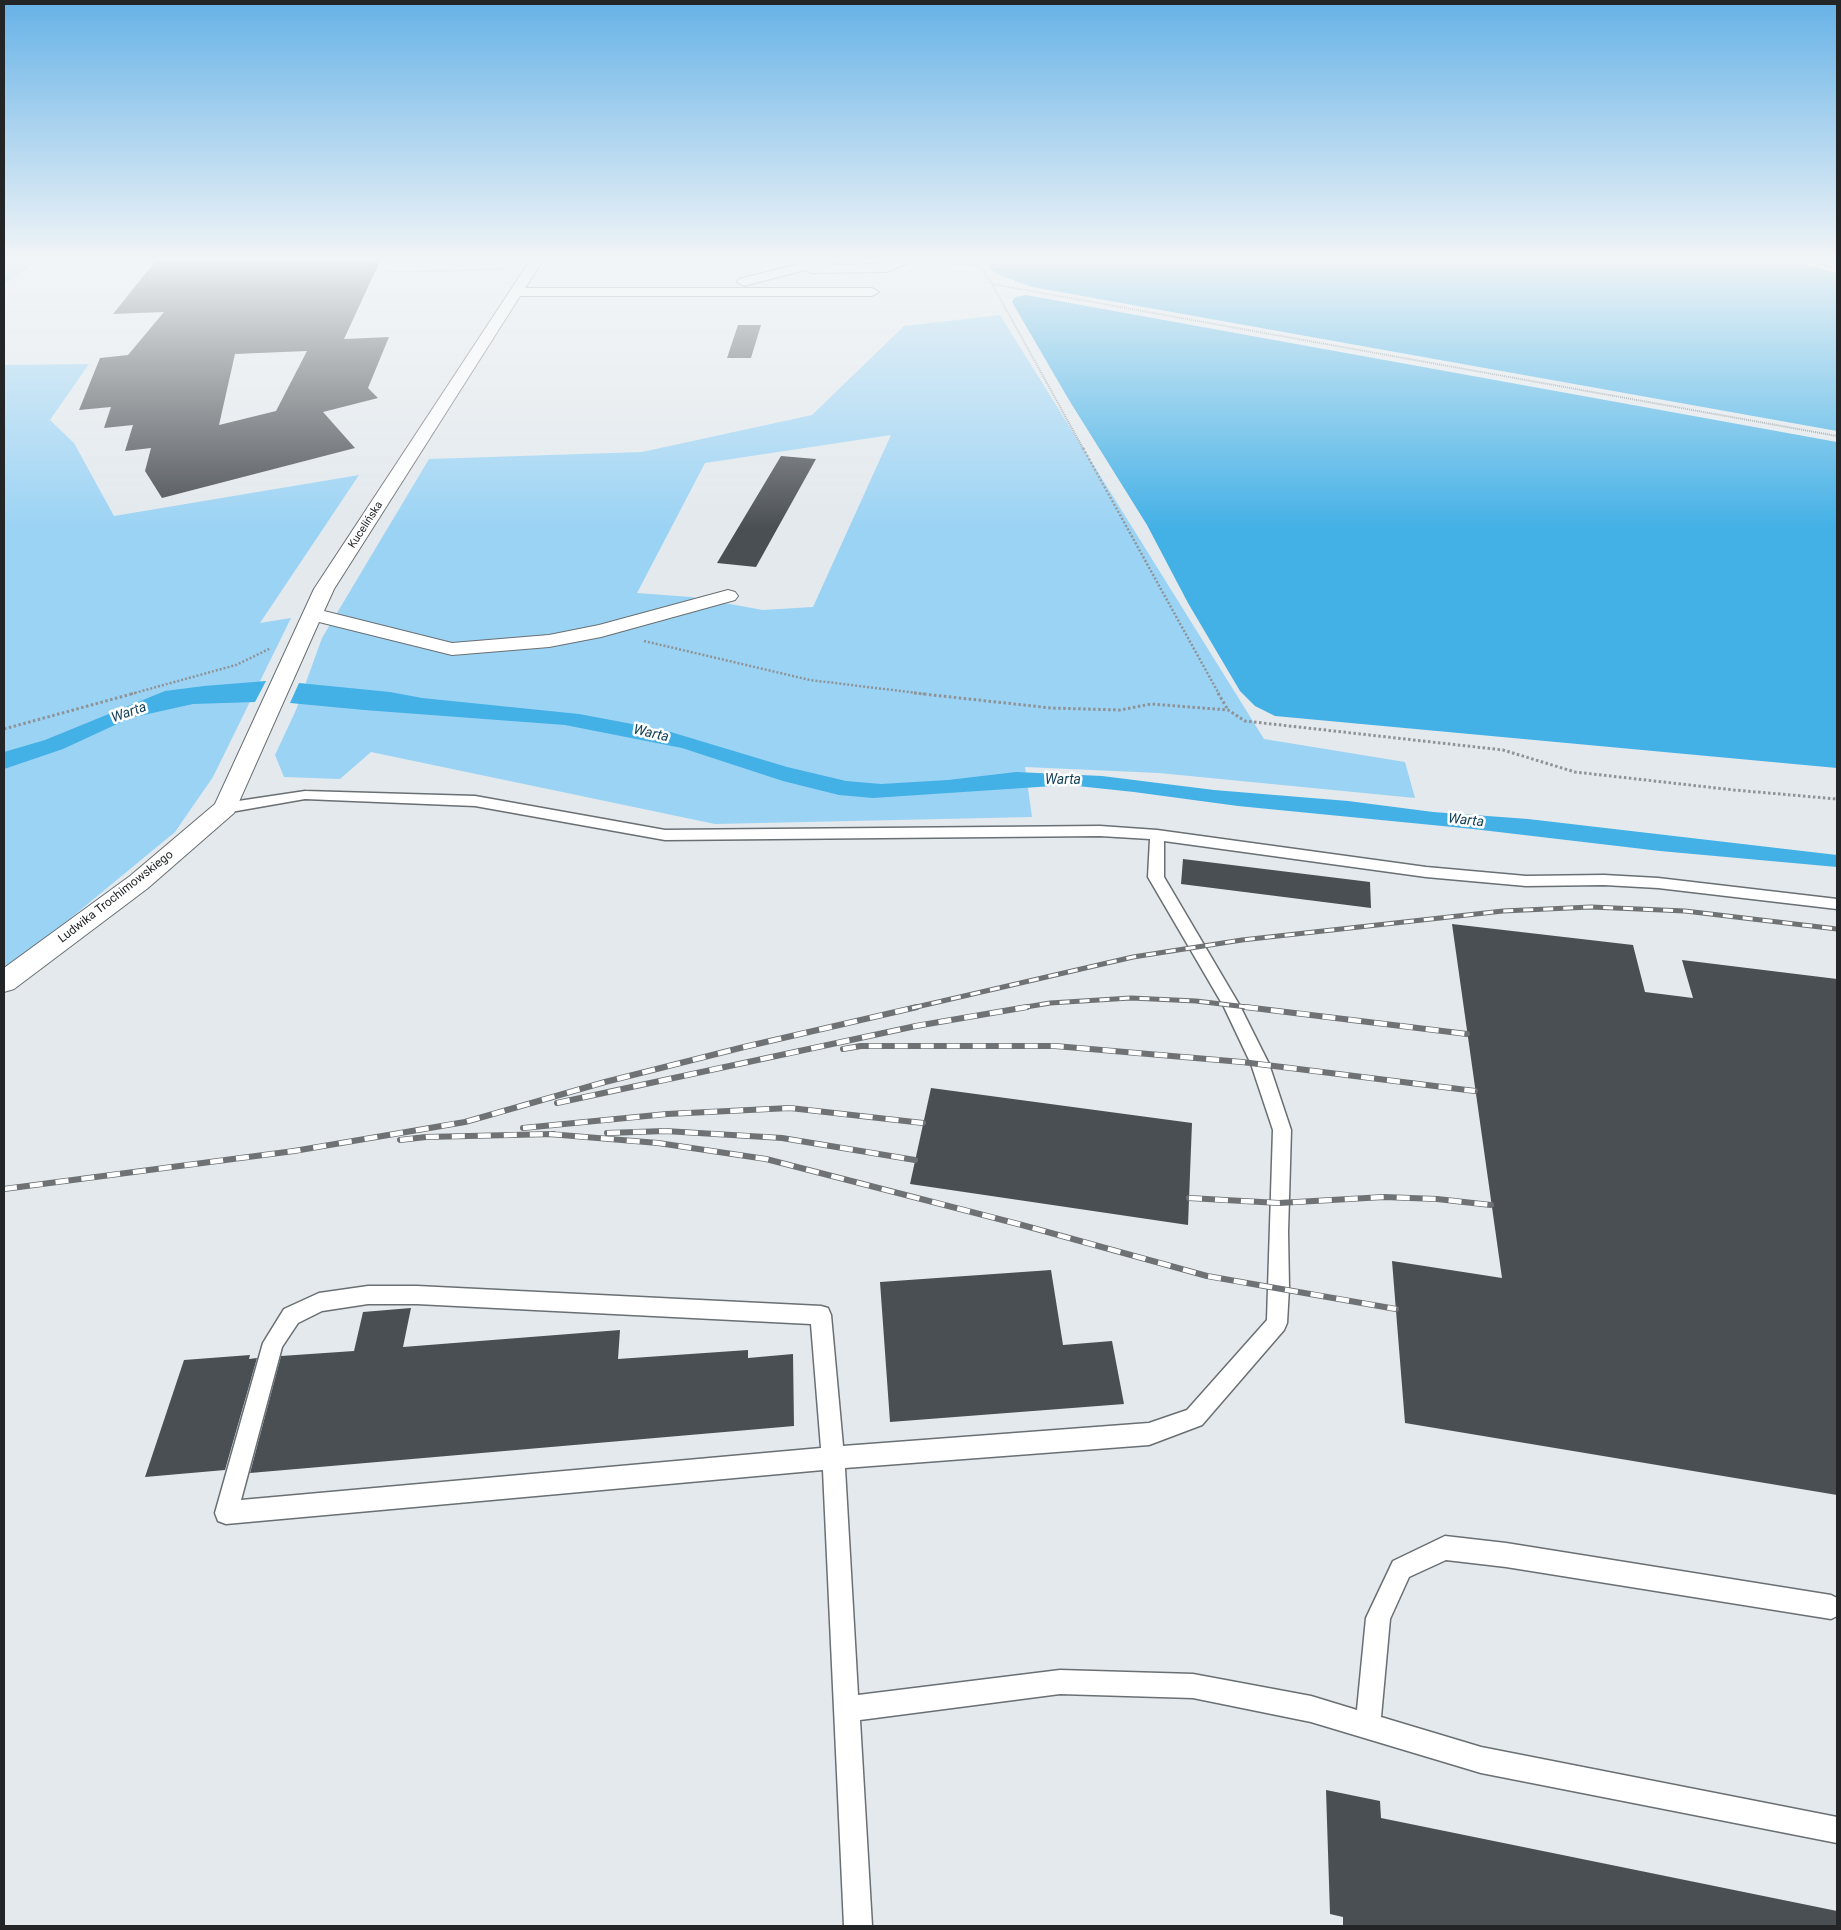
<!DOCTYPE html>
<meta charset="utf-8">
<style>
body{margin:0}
#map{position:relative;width:1841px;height:1930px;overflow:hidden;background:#e3e9ed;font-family:Roboto,sans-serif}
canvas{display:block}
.frame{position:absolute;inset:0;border:5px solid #232527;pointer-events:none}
</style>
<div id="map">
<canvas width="1841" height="1930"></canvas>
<div class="frame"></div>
</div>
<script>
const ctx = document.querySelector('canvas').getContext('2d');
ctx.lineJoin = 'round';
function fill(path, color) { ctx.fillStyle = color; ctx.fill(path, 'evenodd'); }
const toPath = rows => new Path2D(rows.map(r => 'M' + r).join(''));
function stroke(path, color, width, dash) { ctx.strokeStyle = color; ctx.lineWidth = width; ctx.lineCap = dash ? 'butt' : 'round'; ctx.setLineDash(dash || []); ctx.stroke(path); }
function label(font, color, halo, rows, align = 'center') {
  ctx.font = font + ' Roboto,sans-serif'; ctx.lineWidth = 5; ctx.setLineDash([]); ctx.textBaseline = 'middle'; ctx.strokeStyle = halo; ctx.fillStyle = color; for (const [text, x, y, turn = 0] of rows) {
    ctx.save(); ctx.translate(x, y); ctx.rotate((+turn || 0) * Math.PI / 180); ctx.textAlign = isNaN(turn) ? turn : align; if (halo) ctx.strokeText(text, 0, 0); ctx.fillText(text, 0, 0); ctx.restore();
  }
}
const green = toPath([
 [4,259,38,259,29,268,4,284],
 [1000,315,1264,739,1405,762,1415,798,1159,773,1025,767,1032,817,715,824,371,752,340,779,284,777,275,755,296,710,322,638,429,459,642,452,812,415,904,326],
 [891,435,813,607,763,610,691,597,637,593,705,463],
 [89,364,50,420,74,443,114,516,359,475,260,623,291,618,213,777,175,832,50,935,4,970,4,365]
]);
const water = toPath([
 [986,259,1789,259,1837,273,1837,431,1032,287,999,275,990,269],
 [1026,295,1837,442,1837,768,1275,716,1255,706,1240,691,1188,603,1147,525,1069,400,1012,302,1015,297],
 [266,681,255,702,193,704,130,718,63,749,4,769,4,752,45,740,165,691,204,686],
 [299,683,390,692,422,698,579,714,664,730,787,767,846,781,881,784,948,780,1016,772,1102,776,1214,790,1348,801,1433,812,1528,819,1837,855,1837,867,1660,851,1473,829,1238,806,1134,792,1068,785,873,798,839,795,783,781,682,748,565,725,364,710,290,703]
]);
const building = toPath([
 [157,259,381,259,344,339,389,337,368,388,378,398,323,412,355,448,162,498,145,471,151,448,125,451,133,425,104,428,111,407,79,410,100,358,128,355,164,312,113,314],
 [307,351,276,411,219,425,235,354],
 [738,325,761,325,751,358,727,358],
 [781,456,816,459,756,567,717,563],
 [1183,859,1370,882,1371,908,1181,884],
 [1452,924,1633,945,1645,992,1693,998,1682,960,1837,979,1837,1495,1405,1423,1392,1261,1502,1278],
 [931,1088,1192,1123,1188,1225,910,1184],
 [1051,1270,1063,1345,1112,1341,1124,1404,890,1422,880,1282],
 [411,1308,403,1347,620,1330,618,1359,748,1350,748,1358,793,1354,794,1426,250,1473,281,1356,354,1351,363,1312],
 [250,1355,249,1359,257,1358,225,1470,145,1477,184,1360],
 [1326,1790,1380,1801,1381,1818,1837,1911,1837,1926,1343,1926,1343,1917,1330,1914]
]);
const pathFar2 = toPath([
 [947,259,953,264,979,265],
 [975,259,992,284],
 [1803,259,1837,269],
 [391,272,507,269],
 [1084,450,992,284,1837,436]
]);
const pathFar1 = toPath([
 [1083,448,1219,694],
 [644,641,810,680,925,694],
 [131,694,236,665,271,648]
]);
const path = toPath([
 [914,693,1051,708,1120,710,1151,704,1228,710,1245,721,1503,750,1575,772,1734,790,1837,799],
 [1218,693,1228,710],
 [4,729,135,693]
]);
const lane = toPath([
 [305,791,475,796,665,830,1100,826,1157,830,1426,867,1526,876,1604,875,1658,878,1837,899,1837,909,1658,888,1604,885,1526,886,1426,877,1164,841,1164,877,1240,1006,1269,1064,1291,1130,1288,1232,1289,1288,1287,1323,1284,1330,1202,1425,1149,1445,845,1468,858,1695,1060,1670,1193,1674,1311,1696,1357,1710,1366,1618,1393,1561,1445,1536,1506,1543,1831,1595,1837,1598,1837,1616,1831,1619,1506,1567,1446,1560,1409,1577,1390,1619,1381,1717,1481,1747,1837,1817,1837,1843,1481,1773,1311,1722,1193,1698,1060,1694,860,1720,872,1926,844,1926,823,1470,226,1524,218,1521,215,1513,263,1343,284,1309,319,1293,368,1286,417,1286,821,1306,828,1308,831,1315,843,1446,1149,1423,1187,1410,1267,1320,1273,1130,1251,1064,1224,1007,1148,877,1150,839,1100,836,665,840,475,806,305,799,225,813,220,811,218,808,220,805,225,803,305,791],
 [368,1304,417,1304,811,1324,821,1448,241,1500,282,1347,298,1323,322,1311,368,1304]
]);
const street = toPath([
 [531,259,544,259,525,288,872,288,879,292,872,296,520,296,334,589,324,611,452,643,549,635,599,625,728,590,735,592,738,596,735,600,601,637,549,647,452,655,319,622,234,813,148,888,14,989,4,992,4,968,130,876,215,804,314,589,531,259],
 [818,259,839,259,837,262,826,265,885,264,894,259,910,260,908,263,887,272,811,273,805,270,744,286,737,282,739,279,818,259]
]);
const railFar1 = toPath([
 [912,1008,1133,957,1242,940,1503,911,1591,907,1685,911,1837,929],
 [1020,1008,1050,1003,1131,998,1196,1001,1255,1008]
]);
const rail = toPath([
 [1245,1007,1467,1034],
 [843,1049,861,1046,1055,1046,1242,1062,1475,1091],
 [557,1103,916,1026,1027,1007],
 [523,1128,667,1114,790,1108,923,1123],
 [607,1133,665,1131,782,1138,915,1160],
 [549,1134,658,1143,766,1159,1022,1225,1207,1276,1396,1309],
 [400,1140,426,1137,554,1134],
 [4,1189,294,1151,465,1122,605,1082,744,1047,917,1007],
 [1189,1198,1279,1203,1384,1197,1437,1199,1491,1205]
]);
const farStreetnames = [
 ["Kucelińska",366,525,-57]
];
const streetNames = [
 ["Ludwika Trochimowskiego",116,897,-38]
];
const waterNames = [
 ["Warta",129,713,-19],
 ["Warta",651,734,13],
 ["Warta",1063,780],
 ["Warta",1466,821,6]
];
fill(green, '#9bd3f4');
fill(water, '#43b0e6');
fill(building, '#4a4f53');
stroke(lane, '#696f72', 3);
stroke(street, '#696f72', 2);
stroke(pathFar2, '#8f9396', 2, [1, 1]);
stroke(pathFar1, '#8f9396', 2.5, [2, 2]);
stroke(path, '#8f9396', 3, [2.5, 2.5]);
fill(lane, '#fff');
fill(street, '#fff');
stroke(railFar1, '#6e7274', 5);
stroke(rail, '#6e7274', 6);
stroke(railFar1, '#fff', 3, [10]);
stroke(rail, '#fff', 4.5, [13]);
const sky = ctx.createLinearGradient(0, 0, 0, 529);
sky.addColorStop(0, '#66b2e7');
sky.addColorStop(0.49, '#f2f5f7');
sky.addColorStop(1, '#f2f5f700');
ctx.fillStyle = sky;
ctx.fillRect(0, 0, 1841, 529);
label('11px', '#232527', '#fff', farStreetnames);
label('12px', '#232527', '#fff', streetNames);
label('italic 14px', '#134157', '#fff', waterNames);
</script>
